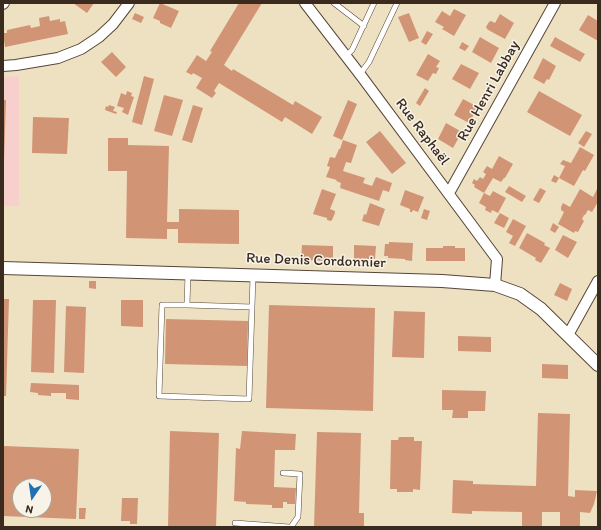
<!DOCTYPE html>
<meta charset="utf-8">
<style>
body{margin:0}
#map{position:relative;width:601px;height:530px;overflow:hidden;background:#eee1c2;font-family:Itim,sans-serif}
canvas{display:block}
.frame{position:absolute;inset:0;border:4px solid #3b2a1e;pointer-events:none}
.north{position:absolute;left:12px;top:478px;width:40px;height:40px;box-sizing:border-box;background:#f7f3e8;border:1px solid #aca397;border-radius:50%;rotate:193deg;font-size:11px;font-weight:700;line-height:16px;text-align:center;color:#3b2a1e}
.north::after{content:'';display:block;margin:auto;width:14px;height:18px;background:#1f6fb2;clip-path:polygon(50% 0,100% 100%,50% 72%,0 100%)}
</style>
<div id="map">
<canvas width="601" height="530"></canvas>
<div class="frame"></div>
<div class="north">N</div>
</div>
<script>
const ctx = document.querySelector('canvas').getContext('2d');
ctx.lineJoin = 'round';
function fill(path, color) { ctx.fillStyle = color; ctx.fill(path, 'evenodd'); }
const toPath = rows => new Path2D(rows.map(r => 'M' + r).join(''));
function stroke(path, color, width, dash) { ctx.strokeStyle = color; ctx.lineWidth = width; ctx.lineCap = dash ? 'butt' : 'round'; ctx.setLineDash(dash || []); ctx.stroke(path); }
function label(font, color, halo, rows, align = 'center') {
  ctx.font = font + ' Itim,sans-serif'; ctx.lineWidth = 3; ctx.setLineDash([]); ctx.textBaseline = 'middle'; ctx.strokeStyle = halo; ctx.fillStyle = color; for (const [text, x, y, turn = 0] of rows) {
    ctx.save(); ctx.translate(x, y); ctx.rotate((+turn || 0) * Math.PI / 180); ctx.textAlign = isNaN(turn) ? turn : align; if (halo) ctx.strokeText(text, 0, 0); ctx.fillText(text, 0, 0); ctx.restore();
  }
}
const built = toPath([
 [19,76,19,206,3,206,3,77]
]);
const building = toPath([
 [73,3,94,3,87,13],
 [160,3,179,11,171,28,160,23,160,21,153,18],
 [239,3,262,3,224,65,232,71,233,69,293,105,295,101,322,117,312,134,285,117,282,122,219,83,214,91,216,93,212,98,196,88,202,78,193,73,192,75,186,72,197,55,206,61,212,52,210,51],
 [454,9,466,15,454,36,442,29,444,27,435,22,442,11,450,16],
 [135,13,144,17,141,23,132,19],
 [409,13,419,38,409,42,398,17],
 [500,14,514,23,505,39,490,31,487,29,486,27,489,22,491,21,495,23],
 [588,15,598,21,598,41,579,30],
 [49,16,50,21,60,19,60,22,65,21,68,34,5,47,3,33,7,33,7,30,30,25,31,28,40,26,39,18],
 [427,31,433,34,426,45,421,42],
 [480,37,499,48,491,63,472,52],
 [555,37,585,54,580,62,550,46],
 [462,42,469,46,465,51,459,48],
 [112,52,126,67,116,77,101,62],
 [428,54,440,61,436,67,439,68,436,74,433,73,428,81,416,75],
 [543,58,556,66,549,80,547,79,544,84,533,78],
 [461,64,479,73,470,89,452,79],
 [144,76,154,79,142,125,132,122],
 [425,88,429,91,420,106,416,103],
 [127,91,132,93,131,96,134,97,128,115,122,112,124,108,117,106,121,93,126,95],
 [539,91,582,115,570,136,527,112],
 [164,95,183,100,172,136,154,131],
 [463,99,478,107,469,123,454,115],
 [3,100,6,100,4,161,3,161],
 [348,100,357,104,342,140,333,136],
 [109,105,115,107,113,111,117,112,116,114,105,110,106,106,108,107],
 [193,105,203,108,192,143,182,140],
 [33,117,69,118,67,154,32,153],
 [446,123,462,132,453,148,438,139],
 [380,131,406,163,392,174,366,142],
 [586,131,592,134,584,147,578,143],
 [108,138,128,138,128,145,169,146,167,222,179,222,179,209,239,210,239,244,178,243,178,229,167,229,167,239,126,238,127,171,108,171],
 [343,140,357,145,351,163,346,162,343,171,365,178,363,183,372,186,376,177,392,183,389,192,383,190,379,201,340,188,341,183,336,181,337,180,326,177,330,167,327,166,330,157,335,158,339,149,340,149],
 [580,147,594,155,585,171,583,170,574,186,559,178,556,183,551,181,554,175,559,178,565,166,560,164,563,160,571,163],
 [499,156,513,164,505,178,504,178,501,182,493,178,484,193,474,187,475,185,472,183,474,179,477,181,480,177,483,179,486,174,483,172,487,166,492,169],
 [509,186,526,196,522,202,505,192],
 [598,187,598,202,592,212,588,210,585,215,584,215,582,219,584,221,578,232,575,231,574,233,558,224,564,212,561,210,561,207,563,203,570,207,580,189,593,197],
 [540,188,546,191,539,203,533,200],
 [322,189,336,194,330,209,335,211,335,213,332,220,331,221,327,220,327,218,313,214],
 [405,190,424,197,418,212,413,210,412,212,410,212,410,209,400,205],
 [493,191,506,198,498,213,492,210,491,213,485,210,486,207,479,203,484,193,490,196],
 [370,203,385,209,379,226,362,221,364,214,366,215],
 [424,209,430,211,427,220,421,218],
 [500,213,509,218,504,228,494,223],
 [513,219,526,226,515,246,509,243,513,236,506,232],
 [553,223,559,227,555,233,550,230],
 [527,233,545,243,544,245,550,248,541,263,535,260,536,258,519,248],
 [563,235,577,242,568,258,555,250],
 [389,242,413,243,412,261,405,260,405,259,388,258,388,256,384,256,385,244,389,244],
 [302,245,333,246,333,261,301,260],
 [354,245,376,246,375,259,354,259],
 [443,246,455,246,455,248,465,248,465,261,426,261,426,248,443,248],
 [89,281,96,281,96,289,89,288],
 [560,283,572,289,567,301,554,295],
 [3,299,9,299,6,396,3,396],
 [33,300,56,300,54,373,31,372],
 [121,300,143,300,143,327,121,326],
 [269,305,375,308,373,411,266,408],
 [66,306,86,307,84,373,64,372],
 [394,311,425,312,424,358,392,357],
 [166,319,248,321,247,366,165,364],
 [458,336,491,337,491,352,458,351],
 [542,364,568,365,568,379,542,378],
 [31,383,79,385,79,400,66,399,66,393,51,393,51,396,38,395,38,393,30,392],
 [442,390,486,391,485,411,468,411,468,418,452,418,453,410,442,410],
 [538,413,570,414,568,496,575,497,575,490,597,491,594,504,590,513,580,512,580,527,560,527,560,512,542,512,542,527,522,527,522,512,472,511,472,514,452,513,453,480,473,481,473,484,536,486],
 [170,431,219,433,216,527,168,527],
 [242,431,296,434,295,450,275,450,274,487,296,488,295,504,287,504,287,502,283,502,283,508,272,508,272,505,246,504,246,502,234,501,236,448,240,449],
 [317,432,361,433,359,513,364,513,364,527,314,527],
 [399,437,414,437,414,441,422,441,420,490,413,489,413,492,397,492,397,489,390,489,391,440,398,440],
 [4,446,79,449,76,519,3,516,3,478],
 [20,486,44,486,44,510,20,510],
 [122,498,138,498,137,524,130,524,130,521,121,521],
 [79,508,86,508,85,519,79,519]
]);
const service = toPath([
 [334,3,364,26],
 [346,56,352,50,374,3],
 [360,74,369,62,397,3],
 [188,273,187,305,162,305,159,396,249,399,253,276],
 [187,305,252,307],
 [283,473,300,474,298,517,291,527],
 [235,523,289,527]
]);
const minor = toPath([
 [305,3,362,77,497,259,495,285],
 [3,4,4,3],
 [3,66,16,65,58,58,81,49,99,37,113,24,129,3],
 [449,193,555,3],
 [568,335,598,281]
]);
const tertiary = toPath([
 [3,268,442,281,495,285,520,294,541,309,598,365]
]);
const streetNames = [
 ["Rue Henri Labbay",489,91,-61],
 ["Rue Raphaël",422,132,53],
 ["Rue Denis Cordonnier",316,261,2]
];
fill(built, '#f7d0cd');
fill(building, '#d19575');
stroke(service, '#564537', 6);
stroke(minor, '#564537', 12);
stroke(tertiary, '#564537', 14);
stroke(service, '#fff', 5);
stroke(minor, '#fff', 10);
stroke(tertiary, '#fff', 12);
label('15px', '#3b2a1e', '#f7f3e8', streetNames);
</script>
